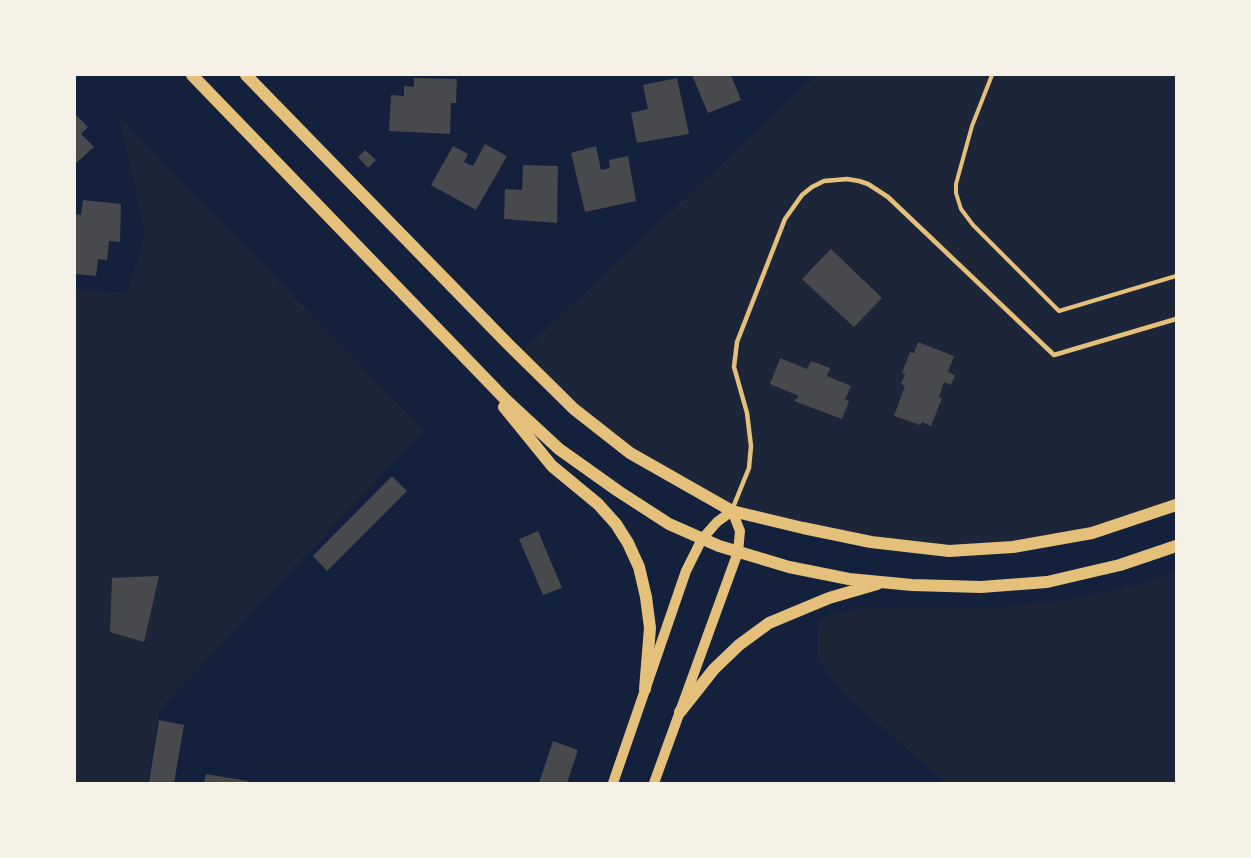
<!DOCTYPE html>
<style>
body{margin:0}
#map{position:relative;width:1251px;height:858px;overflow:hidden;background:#14213d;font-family:"Sofia Sans Condensed",sans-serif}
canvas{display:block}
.frame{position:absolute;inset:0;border:76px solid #f6f1e7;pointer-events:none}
</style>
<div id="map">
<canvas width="1251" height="858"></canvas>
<div class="frame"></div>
</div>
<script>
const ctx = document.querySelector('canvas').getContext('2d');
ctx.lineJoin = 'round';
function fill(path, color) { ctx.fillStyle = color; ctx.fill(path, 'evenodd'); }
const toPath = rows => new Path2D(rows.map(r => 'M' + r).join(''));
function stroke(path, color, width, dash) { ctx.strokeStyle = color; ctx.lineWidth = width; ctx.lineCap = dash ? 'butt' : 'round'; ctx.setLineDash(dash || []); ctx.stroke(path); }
const green = toPath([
 [816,75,1176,75,1176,501,1153,511,1049,539,937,550,765,520,639,464,518,355],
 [119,117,424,430,159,711,147,783,75,783,75,288,127,294,145,233],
 [1176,571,1176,783,945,783,843,693,817,659,818,620,828,615,870,607,995,608,1076,598,1143,583]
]);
const building = toPath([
 [692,75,731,75,741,100,708,113],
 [414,78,457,79,456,103,451,103,450,134,389,131,391,95,404,96,404,86,414,87],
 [677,78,689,134,637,143,631,113,648,109,643,85],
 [75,114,88,127,81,134,94,147,75,164],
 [485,144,507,156,476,210,431,185,453,146,468,154,464,162,473,166],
 [596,146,601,170,610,168,609,160,628,156,636,201,585,212,571,153],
 [365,150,376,160,368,168,358,157],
 [523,165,558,166,557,223,504,219,505,189,522,190],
 [83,200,121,204,120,242,109,241,107,260,98,259,96,276,75,274,75,214,81,215],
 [831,249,882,298,854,327,802,279],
 [918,342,954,356,948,372,955,375,951,385,944,382,939,397,942,398,931,426,922,422,920,425,894,416,905,386,901,384,905,374,902,373,910,352,914,353],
 [780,358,807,369,811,361,830,368,827,376,851,386,845,399,849,401,842,419,794,401,799,396,770,384],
 [392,476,407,491,327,571,313,556],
 [538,531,562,588,543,595,519,539],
 [159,576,144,642,110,632,112,578],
 [159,720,184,725,174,783,149,783],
 [553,741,578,750,567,783,539,783],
 [206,774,248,781,247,783,204,783]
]);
const path = toPath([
 [992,75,972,126,956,184,956,193,961,209,973,225,1059,311,1176,276]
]);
const service = toPath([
 [732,510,749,468,751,446,747,413,734,367,737,342,785,219,802,195,812,187,824,181,847,179,859,181,868,184,888,197,1054,355,1176,319]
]);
const tertiary = toPath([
 [613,783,686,571,702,539,717,522,732,511,740,531,738,552,654,783]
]);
const secondary = toPath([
 [192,75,506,400,559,449,618,491,669,524,719,546,789,567,849,579,912,585,981,587,1047,582,1120,565,1176,546],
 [246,75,508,344,574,409,630,453,732,511,803,528,871,542,949,551,1013,547,1092,533,1176,505],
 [504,407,552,466,598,504,616,524,628,543,639,567,646,597,650,628,645,689],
 [680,712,714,669,739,645,769,623,829,598,877,584]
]);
fill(green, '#1d2539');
fill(building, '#48494c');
stroke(path, '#e5c07b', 4);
stroke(service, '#e5c07b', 4.5);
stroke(tertiary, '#e5c07b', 10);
stroke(secondary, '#e5c07b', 12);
</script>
